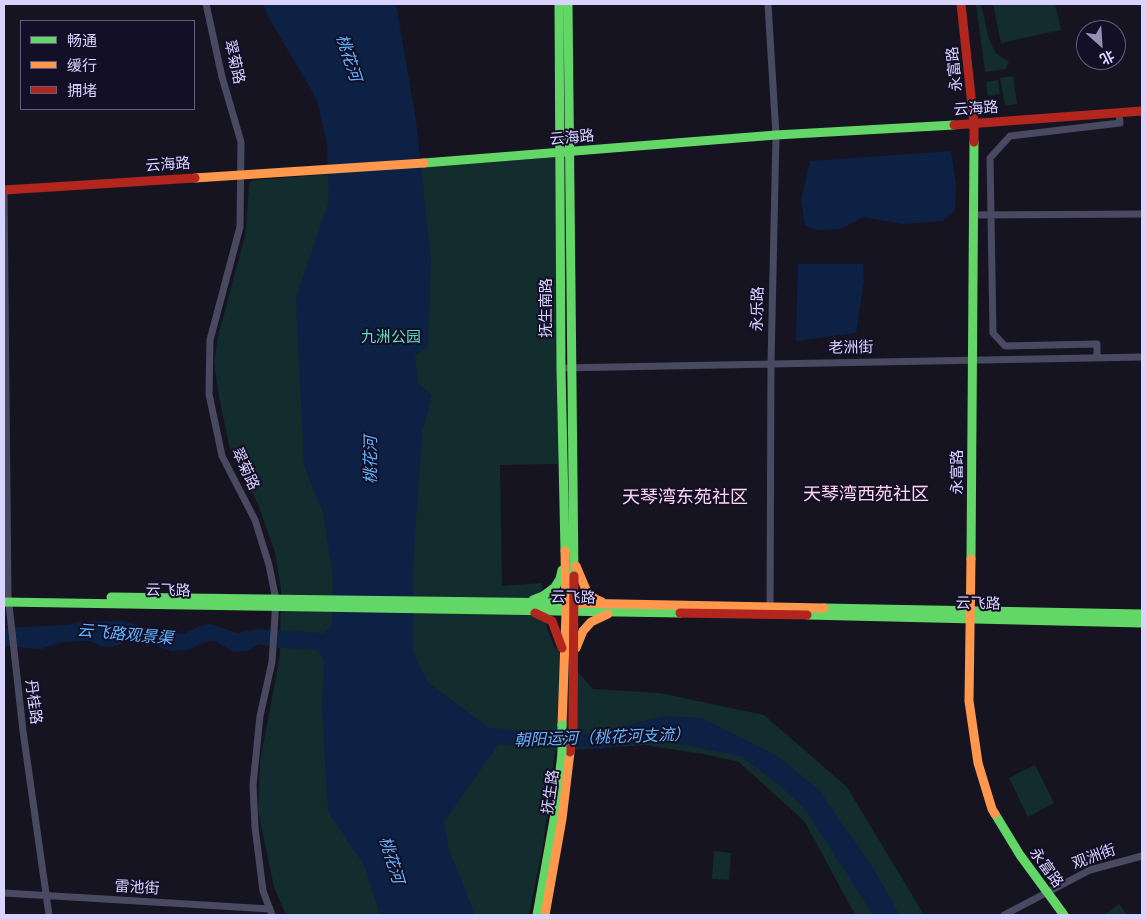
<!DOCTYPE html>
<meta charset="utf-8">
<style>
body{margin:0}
#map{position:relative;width:1146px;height:919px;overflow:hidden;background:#161421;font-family:"Open Sans","Noto Sans SC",sans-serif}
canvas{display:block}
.frame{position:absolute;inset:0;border:5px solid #d9d4ff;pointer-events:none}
.legend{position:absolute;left:20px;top:20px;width:175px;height:90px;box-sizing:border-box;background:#130f26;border:1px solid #625e7d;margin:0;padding:6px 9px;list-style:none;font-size:15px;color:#d9d4ff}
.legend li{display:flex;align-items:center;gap:10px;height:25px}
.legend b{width:25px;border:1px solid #625e7d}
.north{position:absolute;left:1076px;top:20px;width:50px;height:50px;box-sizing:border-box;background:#130f26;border:1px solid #625e7d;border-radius:50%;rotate:154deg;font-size:14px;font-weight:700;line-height:20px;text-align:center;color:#d9d4ff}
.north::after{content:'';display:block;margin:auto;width:18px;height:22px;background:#9591b1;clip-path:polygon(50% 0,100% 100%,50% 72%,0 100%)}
</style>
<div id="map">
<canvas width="1146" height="919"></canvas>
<div class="frame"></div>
<ul class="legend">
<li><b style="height:6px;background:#63d668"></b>畅通</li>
<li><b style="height:6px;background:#ff974d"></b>缓行</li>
<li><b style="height:6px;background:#b3261e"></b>拥堵</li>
</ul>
<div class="north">北</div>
</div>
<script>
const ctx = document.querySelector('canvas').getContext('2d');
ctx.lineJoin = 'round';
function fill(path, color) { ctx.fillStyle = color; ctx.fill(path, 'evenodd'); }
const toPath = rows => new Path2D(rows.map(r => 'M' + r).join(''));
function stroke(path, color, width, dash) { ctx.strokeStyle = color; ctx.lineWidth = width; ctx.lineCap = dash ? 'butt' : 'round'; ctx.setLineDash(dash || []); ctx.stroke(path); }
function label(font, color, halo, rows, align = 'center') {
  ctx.font = font + ' "Open Sans","Noto Sans SC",sans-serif'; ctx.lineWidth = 4; ctx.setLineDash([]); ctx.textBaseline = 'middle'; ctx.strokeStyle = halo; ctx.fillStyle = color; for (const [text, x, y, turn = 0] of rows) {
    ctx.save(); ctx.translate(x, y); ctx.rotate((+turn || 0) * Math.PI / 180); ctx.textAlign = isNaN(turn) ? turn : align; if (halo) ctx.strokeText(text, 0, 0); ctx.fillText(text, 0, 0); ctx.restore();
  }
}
const green = toPath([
 [976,4,981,4,989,39,994,50,998,55,1009,61,1006,69,985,72],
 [993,4,1055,4,1061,30,1001,43],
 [1013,76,1017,104,1005,106,1000,78],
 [998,80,1000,94,988,96,986,82],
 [557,157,558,464,500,465,502,586,542,583,544,620,554,646,593,689,660,693,764,715,847,787,924,915,855,915,805,822,739,762,703,754,645,745,555,751,543,845,529,915,286,915,274,887,258,811,260,762,280,655,281,589,275,552,260,510,244,473,230,449,219,397,214,362,218,337,246,231,249,183,254,180],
 [1035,765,1054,803,1028,817,1009,778],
 [714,851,731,853,729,880,712,879],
 [1119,904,1127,915,1104,915]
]);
const water = toPath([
 [263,4,396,4,416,121,431,261,428,347,415,355,418,383,432,395,422,434,413,568,413,652,428,682,489,728,548,733,589,734,665,716,702,718,776,755,818,789,872,866,900,915,873,915,805,809,779,785,741,756,658,740,601,749,534,743,498,745,444,822,449,850,475,915,380,915,365,867,328,812,322,708,324,661,319,652,314,649,279,648,259,644,248,651,233,652,216,641,205,642,187,650,172,651,126,637,122,644,111,647,100,646,90,641,62,642,41,649,4,646,4,628,22,628,48,632,78,622,123,621,161,633,183,634,200,626,211,624,237,633,259,629,323,633,332,626,333,577,323,513,304,465,296,298,329,201,327,145,317,100,269,18],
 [951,151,956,185,955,210,943,221,904,224,863,217,841,229,816,230,805,225,801,200,810,161],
 [798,264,863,264,864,281,856,333,796,341]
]);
const river = toPath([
 [4,633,66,630]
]);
const street = toPath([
 [206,4,222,77,241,142,240,227,210,340,209,394,222,456,255,520,269,565,276,600,272,662,260,716,253,785,255,827,263,891,272,915],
 [768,4,776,135,771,363,770,610],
 [4,190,8,596,23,731,49,915],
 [973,215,1142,214],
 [1097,358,1097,344,1005,346,993,333,990,158,1010,136,1120,123,1119,113],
 [561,368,1142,357],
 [4,893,270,909],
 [1004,915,1090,870,1142,856]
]);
const fast = toPath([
 [559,4,561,368,565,551],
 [568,4,574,576],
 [424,163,776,135,954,125],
 [971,559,974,142],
 [111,597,571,603],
 [533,600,543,596,555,587,560,579,562,570],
 [4,602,680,613],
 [824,608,1142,614],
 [807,615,1142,623],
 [995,814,1020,855,1064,915],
 [537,915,555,814,562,753]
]);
const slow = toPath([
 [195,178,424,163],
 [971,559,969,701,978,763,992,809,995,814],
 [576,566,587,592,595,599,602,602],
 [571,603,824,608],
 [576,648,583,631,591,622,608,614],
 [562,725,566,612,565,551],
 [545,915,562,819,570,752]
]);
const jam = toPath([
 [961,4,974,124,974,142],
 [954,125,1142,111],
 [4,190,195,178],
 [535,613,552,621,562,648],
 [680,613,807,615],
 [570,752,573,728,574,576]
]);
const fastBridge = toPath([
 [562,725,562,753]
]);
const streetNames = [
 ["翠菊路",234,62,77],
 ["永富路",955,69,-96],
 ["云海路",976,109,-4],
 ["云海路",572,138,-5],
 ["云海路",168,165,-4],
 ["抚生南路",547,308,-90],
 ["永乐路",758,309,-89],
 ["老洲街",851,348,-1],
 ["翠菊路",245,469,65],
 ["永富路",958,472,-90],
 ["云飞路",168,591,1],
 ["云飞路",573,598,1],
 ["云飞路",978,604,1],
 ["丹桂路",33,702,83],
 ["抚生路",551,792,-82],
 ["观洲街",1094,857,-20],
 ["永富路",1046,868,54],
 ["雷池街",137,888,3]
];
const parkNames = [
 ["九洲公园",391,338]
];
const waterNames = [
 ["桃花河",348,58,72],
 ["桃花河",371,460,-90],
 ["云飞路观景渠",125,635,5],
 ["朝阳运河（桃花河支流）",602,738,-2],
 ["桃花河",391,860,73]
];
const quarterNames = [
 ["天琴湾西苑社区",866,495],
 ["天琴湾东苑社区",685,498]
];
fill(green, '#132c2d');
fill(water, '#0d2144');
stroke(river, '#0d2144', 10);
stroke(street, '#4a4962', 7);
stroke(fast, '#63d668', 9);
stroke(slow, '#ff974d', 9);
stroke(jam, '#b3261e', 9);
stroke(fastBridge, '#63d668', 9);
label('15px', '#d9d4ff', '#130f26', streetNames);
label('15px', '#5fe0c0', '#130f26', parkNames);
label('italic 16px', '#62b6ff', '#130f26', waterNames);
label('18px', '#ffd6f0', '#130f26', quarterNames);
</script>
